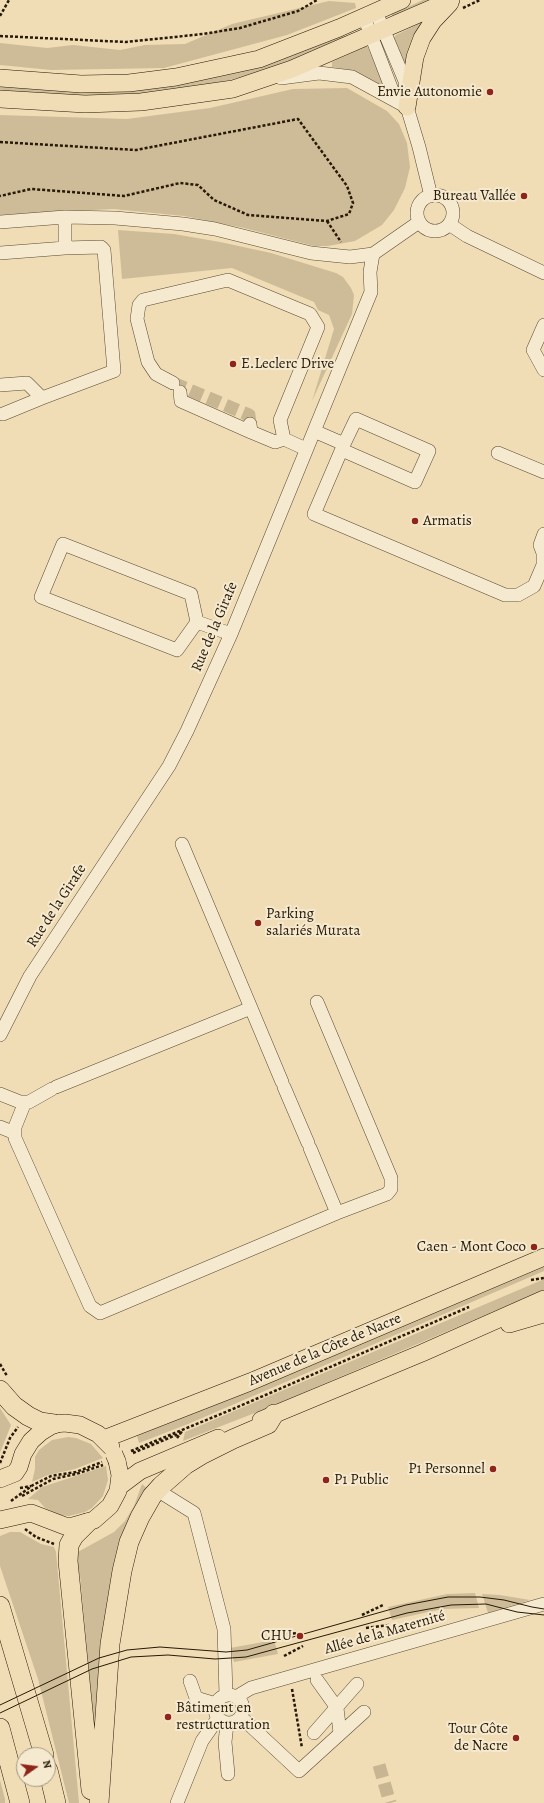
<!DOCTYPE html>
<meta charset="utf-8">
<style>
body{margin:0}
#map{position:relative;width:544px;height:1803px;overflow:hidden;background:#f0ddb6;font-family:Alegreya,serif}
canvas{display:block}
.north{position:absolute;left:16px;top:1747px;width:40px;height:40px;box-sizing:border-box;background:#f5e9d0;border:1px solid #a3967f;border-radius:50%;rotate:76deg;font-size:11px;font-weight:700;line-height:16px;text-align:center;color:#271905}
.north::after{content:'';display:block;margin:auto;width:14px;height:18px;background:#8f2418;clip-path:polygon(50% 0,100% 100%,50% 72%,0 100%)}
</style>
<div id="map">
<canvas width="544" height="1803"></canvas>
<div class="north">N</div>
</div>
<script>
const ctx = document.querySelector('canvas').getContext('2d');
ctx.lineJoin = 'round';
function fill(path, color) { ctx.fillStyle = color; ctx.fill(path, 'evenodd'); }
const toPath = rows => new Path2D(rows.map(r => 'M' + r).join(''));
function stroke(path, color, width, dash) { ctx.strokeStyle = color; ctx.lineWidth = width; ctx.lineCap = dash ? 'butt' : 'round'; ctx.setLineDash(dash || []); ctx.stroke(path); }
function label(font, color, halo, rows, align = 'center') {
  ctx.font = font + ' Alegreya,serif'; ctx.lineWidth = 4; ctx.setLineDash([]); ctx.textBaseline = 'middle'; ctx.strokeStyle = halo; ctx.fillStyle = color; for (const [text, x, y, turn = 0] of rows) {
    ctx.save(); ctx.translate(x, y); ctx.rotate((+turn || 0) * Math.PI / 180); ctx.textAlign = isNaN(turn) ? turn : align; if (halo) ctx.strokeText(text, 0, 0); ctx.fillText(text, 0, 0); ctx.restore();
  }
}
const green = toPath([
 [423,0,435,0,392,17,392,14],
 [329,1,355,3,356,8,287,35,164,68,51,70,0,65,0,43,47,48,73,45,120,50,145,45,185,44,232,24],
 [428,19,406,71,393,39,396,35],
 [350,35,322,49,270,68,230,80,192,88,107,97,0,92,0,85,50,90,280,59,338,37],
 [367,46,387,90,374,81,354,71,332,67,332,62],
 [347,88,387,111,399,124,407,143,410,167,405,188,394,210,382,225,355,241,328,246,314,246,244,228,184,216,113,209,0,215,0,115,127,119,210,108,293,89],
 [118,230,174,234,220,242,271,253,336,273,343,277,351,288,354,295,352,314,312,401,334,329,329,315,318,310,314,302,232,268,122,279],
 [544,1264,544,1271,188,1424,139,1443,137,1436],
 [542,1280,544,1280,544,1290,265,1409,183,1441,185,1432],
 [0,1408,11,1425,0,1453],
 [68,1437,76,1438,91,1444,103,1458,75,1469,48,1475,32,1482,35,1469,35,1457,39,1450,52,1440],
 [106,1466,108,1480,103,1496,92,1508,85,1512,69,1516,60,1515,45,1508,38,1500,28,1499,42,1487],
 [142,1484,148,1489,106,1613,94,1724,80,1575,78,1571,76,1553,114,1532,125,1521,134,1506],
 [10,1532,20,1532,41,1544,54,1547,56,1552,79,1803,69,1803,38,1679,0,1566,0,1536],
 [475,1593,479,1608,442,1609,392,1620,388,1607,447,1594],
 [482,1594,500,1595,530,1600,488,1613],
 [274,1640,278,1654,234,1662,230,1648],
 [0,1780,5,1799,5,1803,0,1803]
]);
const minorTunnel = toPath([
 [173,383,249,415,250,424],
 [379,1765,390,1803]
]);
const path = toPath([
 [463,8,480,0],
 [0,16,9,0],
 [0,36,126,42,203,34,240,28,298,11,317,0],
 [0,142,136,150,298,119,347,186,353,203,349,214,327,221,248,215,214,200,198,185,180,183,124,196,31,189,0,196],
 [327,221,341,242],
 [531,1280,544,1278],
 [0,1364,7,1376],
 [177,1438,183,1430],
 [131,1451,233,1409,469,1307],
 [133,1453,181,1433],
 [0,1463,10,1438,18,1427],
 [20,1488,31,1486],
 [22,1496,53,1479,76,1474,103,1465],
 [11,1501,33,1485,51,1476,76,1472,102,1462],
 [25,1529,36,1537,54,1544],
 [362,1615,383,1605],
 [366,1628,389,1625],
 [278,1635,298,1633],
 [284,1656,303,1646],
 [292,1689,302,1748]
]);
const minor = toPath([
 [376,12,405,81,407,107,419,147,431,196],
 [364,17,392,90,402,101],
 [281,78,319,73,352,77,407,107],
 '417 213a18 18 0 1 1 36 0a18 18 0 1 1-36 0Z',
 [0,222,65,217,115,218,183,224,215,229,311,253,350,257,373,254,419,222],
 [449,224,467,236,544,273],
 [0,253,65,248],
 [544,325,533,350,544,370],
 [173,383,156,374,148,362,137,319,139,305,143,300,228,280,310,314,318,327,280,420,284,439,306,449],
 [0,385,27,383,42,398,3,414],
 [180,392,181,401,251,432],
 [42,398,114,371,104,250,101,247,65,248,65,217],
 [250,424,251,432,275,442,284,439],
 [314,431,344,444,314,514,505,595,518,595,534,586,543,565,543,553,540,545,544,534],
 [342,450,415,482,429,451,356,419,344,444],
 [498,453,544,472],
 [197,622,177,650,41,597,63,544,191,594,197,622,231,634],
 [317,1002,391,1178,391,1189,387,1194,337,1213],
 [251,1008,282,1082],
 [0,1035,30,976,169,766,187,731,231,634,371,292,370,272,373,254],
 [56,1087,251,1008,182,844],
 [284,1087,308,1143],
 [0,1094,20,1102,29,1102,52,1089],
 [25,1102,15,1127,15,1138,90,1306,100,1313,337,1213,310,1148],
 [0,1127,15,1133],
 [157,1490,194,1513,224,1629,226,1695],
 [317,1680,337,1708,340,1733],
 [190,1681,196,1698,216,1704],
 '215 1709a14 14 0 1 1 28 0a14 14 0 1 1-28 0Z',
 [236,1697,251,1688,544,1604],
 [241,1717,299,1771,364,1712],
 [227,1724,225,1742,228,1774],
 [314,1733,357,1684],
 [177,1803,202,1741,218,1718]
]);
const major = toPath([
 [0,78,81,84,129,83,176,77,259,59,339,28,402,0],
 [0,99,85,104,141,102,233,89,292,69,451,0],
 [407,107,415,57,422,38,433,21,450,3],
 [509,1324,544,1314],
 [261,1420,422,1353,544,1299],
 [104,1439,250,1382,544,1257],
 [0,1479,15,1473,19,1467,23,1454,31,1441,41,1432,54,1424,65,1423,80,1425,98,1434,111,1447],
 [120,1486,140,1471,218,1438],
 [0,1520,31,1513,65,1526,73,1526,94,1520,110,1506,118,1491,120,1475,117,1461]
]);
const highway = toPath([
 [0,1390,14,1406,28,1416,40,1422,54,1424],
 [87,1523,74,1536,69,1545,68,1561,91,1790],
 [0,1606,44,1755],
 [0,1728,20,1803],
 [48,1770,56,1803],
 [99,1803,110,1644,122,1571,129,1542,140,1517,152,1496,161,1486,185,1465,203,1454,233,1439,268,1424,274,1414]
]);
const tram = toPath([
 [0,1705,99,1658,127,1650,160,1647,226,1652,247,1650,406,1605,448,1597,480,1597,504,1600,532,1607,544,1609],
 [0,1713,92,1669,131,1657,168,1655,215,1659,246,1657,407,1613,451,1605,486,1604,517,1612,544,1615]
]);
const majorBridge = toPath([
 [114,1454,117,1461]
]);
const markers = [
 [490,92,4,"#8f2418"],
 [524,196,4,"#8f2418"],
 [233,364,4,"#8f2418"],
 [415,521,4,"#8f2418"],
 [258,923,4,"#8f2418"],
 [534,1247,4,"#8f2418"],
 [493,1469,4,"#8f2418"],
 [326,1480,4,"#8f2418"],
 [300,1636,4,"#8f2418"],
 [168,1717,4,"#8f2418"],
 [516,1738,4,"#8f2418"]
];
const poiNames = [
 ["Envie Autonomie",482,92],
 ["Bureau Vallée",516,196],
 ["E.Leclerc Drive",241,364,"left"],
 ["Armatis",423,521,"left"],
 ["Parking",266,914,"left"],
 ["salariés Murata",266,931,"left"],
 ["Caen - Mont Coco",526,1247],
 ["P1 Personnel",485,1469],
 ["P1 Public",334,1480,"left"],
 ["CHU",292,1636],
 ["Bâtiment en",176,1708,"left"],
 ["restructuration",176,1725,"left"],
 ["Tour Côte",508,1729],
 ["de Nacre",508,1746]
];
const streetNames = [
 ["Rue de la Girafe",215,627,-67],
 ["Rue de la Girafe",57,906,-57],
 ["Avenue de la Côte de Nacre",325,1350,-23],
 ["Allée de la Maternité",385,1633,-16]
];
fill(green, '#cebc98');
stroke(minorTunnel, '#c8b693', 13, [13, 6]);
stroke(minor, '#594a31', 14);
stroke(major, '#271905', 18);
stroke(highway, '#271905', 20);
stroke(path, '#271905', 2.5, [3, 2]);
stroke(minor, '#f5e9d0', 13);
stroke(major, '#f0ddb6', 17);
stroke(highway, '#f0ddb6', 19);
stroke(tram, '#271905', 1);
stroke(majorBridge, '#271905', 18, []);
stroke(majorBridge, '#f0ddb6', 17);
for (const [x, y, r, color] of markers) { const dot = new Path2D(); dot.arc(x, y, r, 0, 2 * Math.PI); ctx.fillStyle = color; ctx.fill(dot); stroke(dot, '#f5e9d0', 1.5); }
label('15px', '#271905', '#f5e9d0', poiNames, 'right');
label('15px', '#271905', '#f5e9d0', streetNames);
</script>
